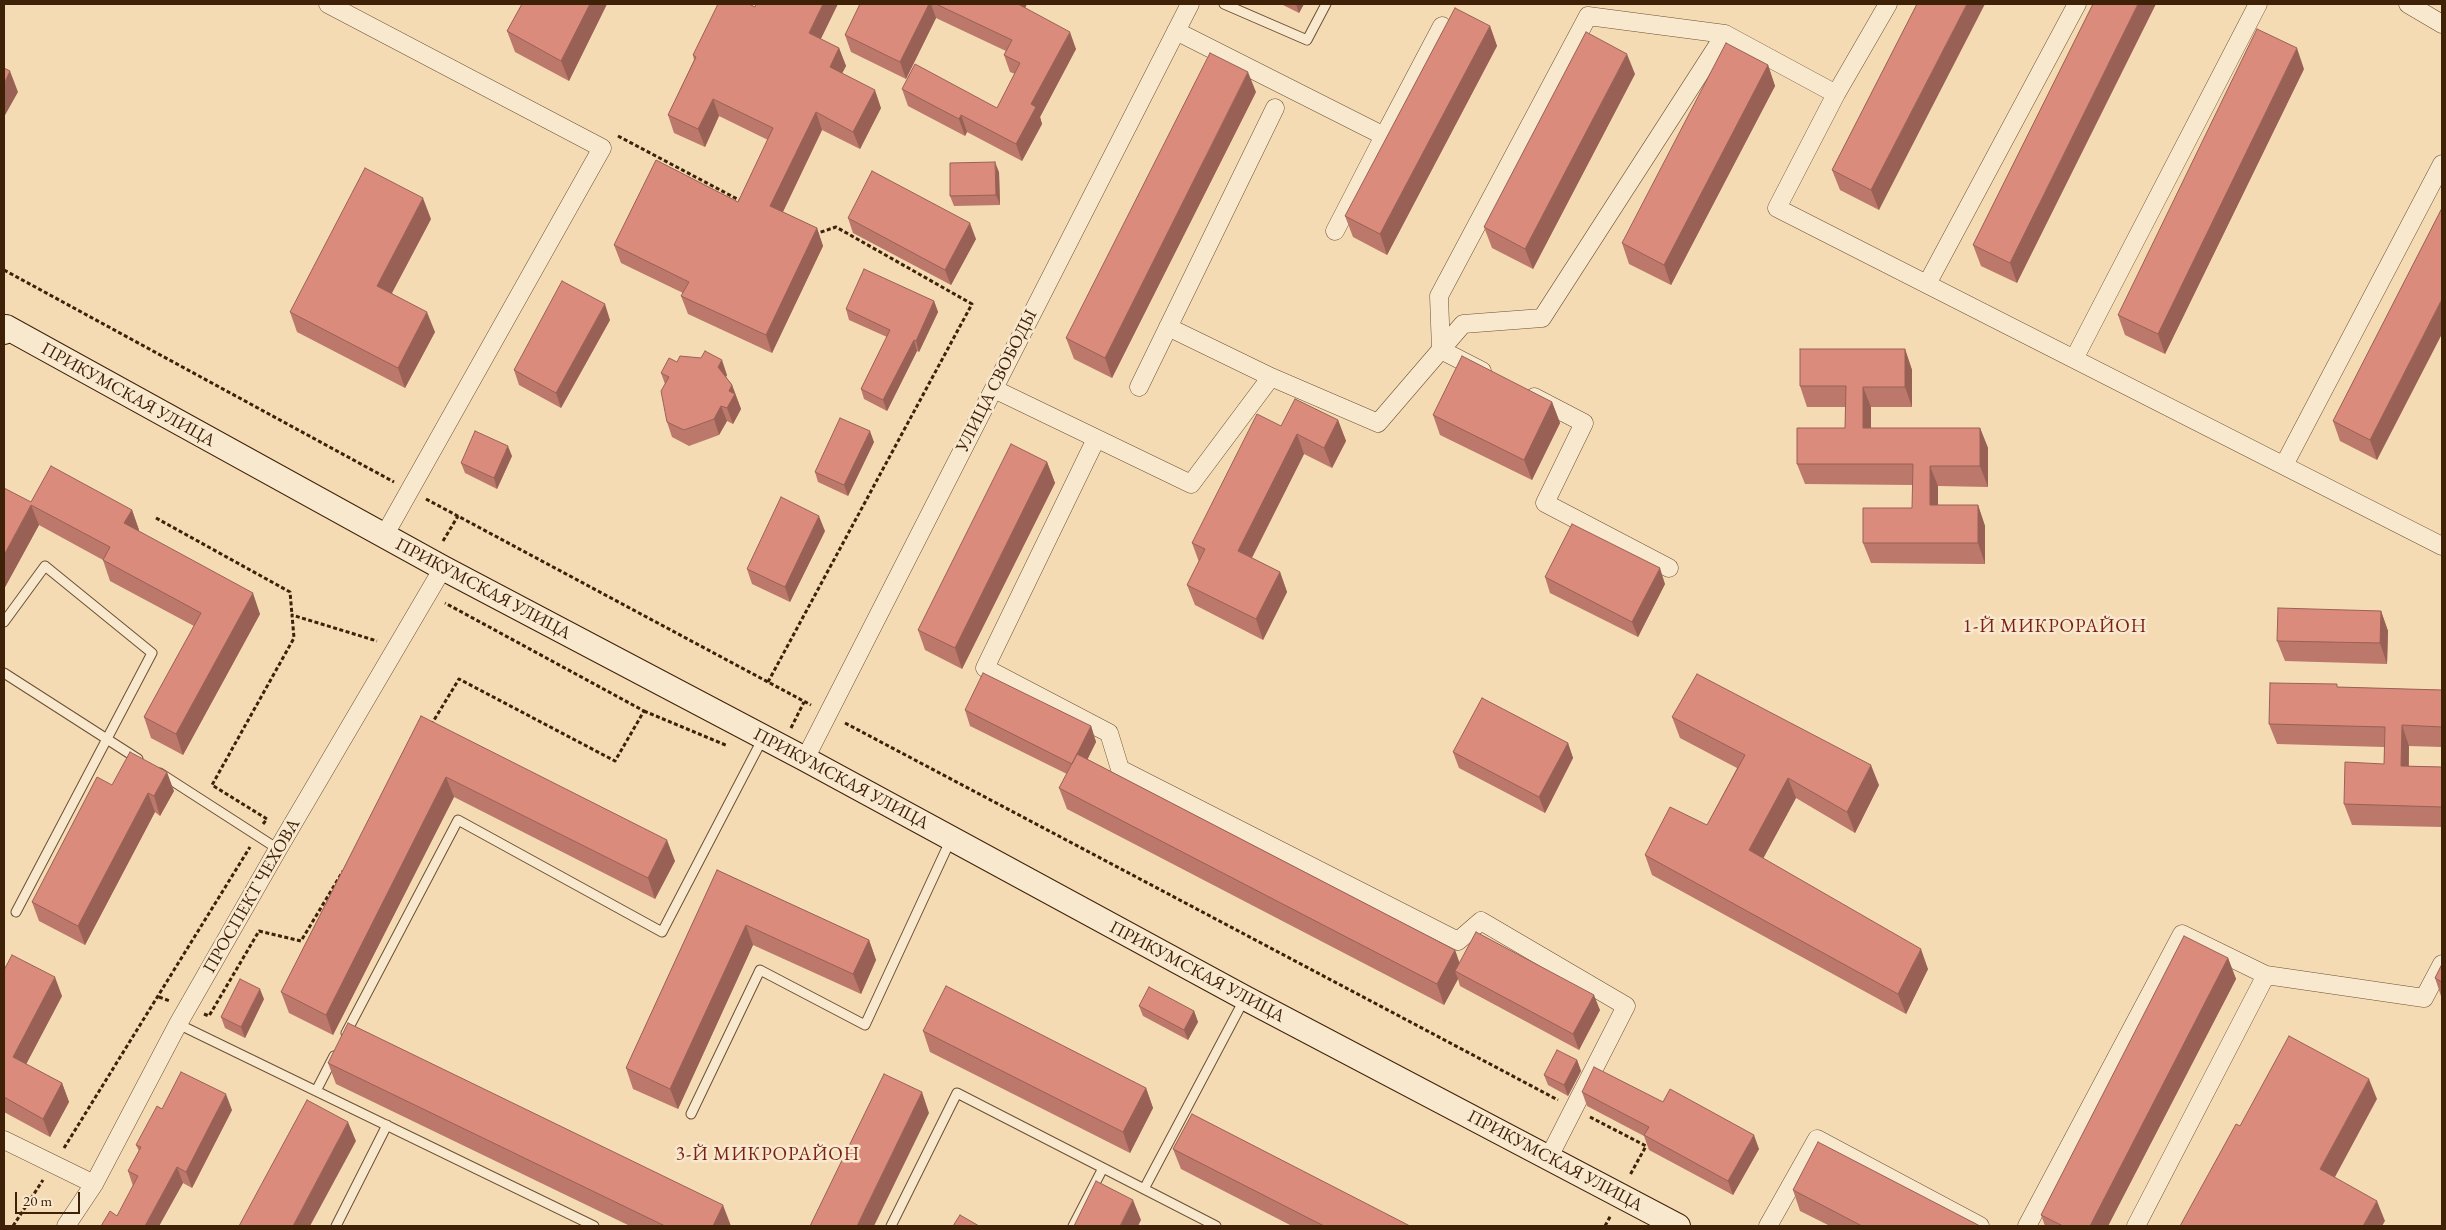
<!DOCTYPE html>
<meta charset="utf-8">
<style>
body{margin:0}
#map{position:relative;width:2446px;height:1230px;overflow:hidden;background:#f4dbb3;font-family:"EB Garamond",serif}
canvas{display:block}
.frame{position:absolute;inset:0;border:5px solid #3f2108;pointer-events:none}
.scale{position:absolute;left:15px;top:1192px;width:65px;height:22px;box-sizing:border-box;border:2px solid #3f2108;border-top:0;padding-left:6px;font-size:15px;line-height:18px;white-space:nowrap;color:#3f2108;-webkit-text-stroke:4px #f8e8ce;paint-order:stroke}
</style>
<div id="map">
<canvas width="2446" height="1230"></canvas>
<div class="frame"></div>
<div class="scale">20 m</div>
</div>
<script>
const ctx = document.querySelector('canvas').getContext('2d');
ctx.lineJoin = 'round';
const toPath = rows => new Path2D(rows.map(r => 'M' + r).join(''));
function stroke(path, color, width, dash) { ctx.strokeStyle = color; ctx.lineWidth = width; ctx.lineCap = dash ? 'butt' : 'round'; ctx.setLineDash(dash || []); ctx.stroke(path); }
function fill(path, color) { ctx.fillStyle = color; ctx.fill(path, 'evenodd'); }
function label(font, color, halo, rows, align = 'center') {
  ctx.font = font + ' "EB Garamond",serif'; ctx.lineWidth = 5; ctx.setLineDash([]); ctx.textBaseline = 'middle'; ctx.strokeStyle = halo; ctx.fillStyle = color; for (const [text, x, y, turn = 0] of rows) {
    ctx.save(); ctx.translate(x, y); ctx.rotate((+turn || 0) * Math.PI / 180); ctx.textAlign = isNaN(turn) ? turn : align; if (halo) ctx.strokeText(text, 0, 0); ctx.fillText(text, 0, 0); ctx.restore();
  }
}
const path = toPath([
 [618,136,741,201],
 [4,270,394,482],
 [426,499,811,705],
 [156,518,290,592,292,615],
 [443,541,458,516],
 [768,682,972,304,836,227,815,234],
 [644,711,728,746],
 [845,723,1558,1100],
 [431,725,459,679,615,761,644,711,445,603],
 [791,728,804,702],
 [263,824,267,819,212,785,294,638,292,615,377,641],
 [159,997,170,1001],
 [204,1014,209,1016,259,931,301,941,343,871],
 [1590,1117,1646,1146,1630,1175],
 [64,1148,250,847],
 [13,1226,43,1180],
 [1605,1226,1611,1215]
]);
const service = toPath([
 [1224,4,1307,40,1326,4],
 [4,622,45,566,152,653,16,912],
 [4,673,138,759],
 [160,773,278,849],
 [178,1024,594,1226],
 [346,1033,458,820,662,932,763,738],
 [316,1091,334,1056],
 [691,1114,760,970,865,1025,951,839],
 [336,1226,387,1125],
 [891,1226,957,1093,1144,1189],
 [1073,1226,1103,1168],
 [1216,1226,1144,1189,1245,998]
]);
const minor = toPath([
 [328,4,602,148,384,536],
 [2408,4,2442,24],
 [1176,31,1384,136,1442,26],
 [1836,94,1777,208,2442,546],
 [1335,231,1384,136],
 [1927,284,2077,4],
 [1168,327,1271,377],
 [2074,359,2258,4],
 [1482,371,1441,350,1439,296,1588,16,1725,34],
 [1139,387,1275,108],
 [994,389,1191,484,1271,377,1378,423,1463,324,1542,318,1725,34,1836,94,1888,4],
 [1534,397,1584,423,1545,503,1669,568],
 [1096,439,985,668,1109,733,1120,769,1458,941,1481,921,1626,1006,1549,1157],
 [2284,465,2442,164],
 [805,759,1190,4],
 [4,1140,94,1184],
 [66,1226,94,1184,178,1024,278,849,443,568],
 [1768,1226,1817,1139,1980,1226],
 [2027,1226,2182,934,2266,975],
 [2136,1226,2266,975,2424,998,2442,964]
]);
const secondary = toPath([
 [4,332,6,327,443,568,805,759,1245,998,1678,1226]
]);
const wall = toPath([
 [522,4,607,4,569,81,515,52,507,31],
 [860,4,1027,4,1025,7,1076,49,1040,117,1042,124,1022,161,967,132,965,136,908,106,902,89,997,108,1015,74,1010,72,1004,55,1006,51,936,18,906,79,851,52,845,35],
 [1281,4,1304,4,1299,13],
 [1917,4,1879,210,1840,190,1832,170],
 [2093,4,2017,283,1981,266,1973,245],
 [755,7,839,48,846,66,842,73,881,108,860,149,822,130,783,212,817,228,823,246,772,353,688,314,681,296,683,293,621,263,614,245,738,202,768,140,719,116,705,147,674,133,668,115,694,60,693,55],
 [1490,26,1497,46,1387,255,1353,237,1345,216],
 [1768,65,1775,86,1671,285,1629,264,1622,243],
 [2304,69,2165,354,2125,335,2118,315],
 [1635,74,1533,269,1492,248,1484,227],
 [1256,92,1112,378,1074,359,1066,338],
 [999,172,1000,205,954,206,950,196],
 [2442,208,2377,460,2340,441,2333,421],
 [848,218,976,239,951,285,853,233],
 [431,219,392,293,435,332,405,388,297,332,290,312],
 [934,301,938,312,919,352,917,351,887,411,864,399,861,389,887,337,849,320,846,309],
 [610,320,561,408,519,385,514,370],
 [1905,349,1912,370,1912,407,1871,407,1871,428,1980,428,1988,448,1988,487,1938,486,1938,505,1978,505,1985,526,1985,564,1871,563,1863,543,1912,508,1913,485,1805,484,1797,464,1845,428,1845,407,1807,407,1800,386],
 [677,362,727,375,726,377,732,385,741,409,733,424,727,421,719,435,689,446,672,437,667,422,665,384,661,373],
 [1552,402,1560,423,1532,480,1440,435,1433,415],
 [1338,420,1346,441,1332,468,1304,454,1252,558,1280,572,1287,592,1263,640,1195,605,1187,585,1199,562,1192,543,1281,426],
 [874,442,848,496,818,482,815,472],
 [512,456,497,489,465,473,461,463],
 [1047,462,1055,483,962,669,925,650,918,630],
 [31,502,132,510,139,530,139,531,260,614,183,755,151,738,144,717,194,626,110,581,103,560,39,525,4,589],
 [825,531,790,602,752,584,747,569],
 [1545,577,1665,584,1638,637,1550,593],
 [2381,611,2388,631,2387,664,2285,661,2277,641],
 [2338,687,2442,690,2442,747,2409,746,2409,766,2442,767,2442,827,2352,825,2344,804,2384,764,2384,747,2277,744,2269,724],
 [965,710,1091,726,1096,742,1087,759,1455,950,1459,962,1600,1010,1579,1050,1460,986,1458,979,1444,1005,1067,809,1059,788,1067,774,970,726],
 [421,716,675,861,655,899,454,797,333,1035,289,1013,281,992],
 [1672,717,1879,785,1855,833,1796,798,1763,858,1928,969,1906,1014,1652,875,1645,855,1707,825,1737,768,1680,738],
 [1568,743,1573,758,1545,813,1459,768,1453,752],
 [112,785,174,791,160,816,155,812,85,945,39,921,32,902],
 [717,870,869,940,876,960,861,994,753,945,678,1109,633,1089,626,1068],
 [2228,958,2236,979,2108,1226,2045,1226,2041,1215],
 [2442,964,2442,999,2435,978],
 [4,970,62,996,26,1064,62,1083,69,1102,50,1137,4,1112],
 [264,999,245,1038,225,1028,221,1017],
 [1139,1006,1194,1011,1198,1022,1188,1040,1143,1016],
 [923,1031,1146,1088,1153,1108,1130,1153,930,1052],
 [1577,1060,1581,1071,1568,1096,1548,1085,1544,1075],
 [328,1063,731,1226,630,1226,336,1084],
 [1582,1092,1663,1102,1759,1149,1733,1195,1649,1150,1644,1136,1587,1106],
 [162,1109,232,1110,192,1188,183,1183,159,1226,101,1226,117,1216,133,1186,128,1171,139,1151,136,1145],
 [1173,1149,1410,1226,1292,1226,1181,1169],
 [1793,1190,1980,1226,1830,1226,1800,1211]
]);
const shadedWall = toPath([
 [590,4,607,4,569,81,561,61],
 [823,4,838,4,815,51,809,33],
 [929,4,931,4,936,18,906,79,900,62],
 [1014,4,1027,4,1020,18],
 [1296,4,1304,4,1299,13],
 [1967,4,1985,4,1879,210,1871,190],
 [2138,4,2156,4,2017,283,2010,263],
 [1490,26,1497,46,1387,255,1380,234],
 [1070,32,1076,49,1040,117,1042,124,1022,161,1016,144,1031,104],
 [839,48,846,66,836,85,830,67],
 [2297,48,2304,69,2165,354,2158,334],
 [1627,54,1635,74,1533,269,1525,249],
 [1768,65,1775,86,1671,285,1664,265],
 [10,71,18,92,4,117,4,84],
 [1248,72,1256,92,1112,378,1105,358],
 [875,90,881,108,860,149,853,132],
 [713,99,719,116,705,147,698,129],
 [816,112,822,130,777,224,770,206],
 [961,115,967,132,965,136,959,119],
 [995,162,999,172,1000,205,996,195],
 [423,198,431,219,385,306,377,286],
 [970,223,976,239,951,285,945,270],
 [817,228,823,246,772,353,766,335],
 [2442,299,2442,334,2377,460,2370,440],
 [934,301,938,312,919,352,916,341],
 [605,304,610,320,561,408,556,393],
 [427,312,435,332,405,388,398,368],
 [914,340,917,351,887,411,883,400],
 [1905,349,1912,370,1912,407,1905,387],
 [722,360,727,375,723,383,718,367],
 [732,385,741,409,733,424,727,408,729,391],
 [1863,387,1871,407,1871,448,1863,428],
 [1552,402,1560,423,1532,480,1524,460],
 [721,406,727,421,719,435,714,419],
 [1338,420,1346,441,1332,468,1324,448],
 [1980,428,1988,448,1988,487,1980,466],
 [870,431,874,442,848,496,844,485],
 [1297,434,1304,454,1245,571,1238,551],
 [508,446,512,456,497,489,494,478],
 [1047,462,1055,483,962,669,955,648],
 [1930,466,1938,486,1938,525,1930,505],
 [31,505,39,525,4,589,4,555],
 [1978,505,1985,526,1985,564,1978,543],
 [132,510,139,530,132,544,124,523],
 [819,516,825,531,790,602,785,587],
 [1660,568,1665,584,1638,637,1632,622],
 [1280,572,1287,592,1263,640,1256,619],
 [253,593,260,614,183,755,176,734],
 [2381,611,2388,631,2387,664,2380,643],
 [2402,725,2409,746,2408,786,2401,766],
 [1091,726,1096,742,1078,779,1072,764],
 [1568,743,1573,758,1545,813,1539,797],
 [1871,765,1879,785,1855,833,1847,812],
 [167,772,174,791,160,816,154,796],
 [446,777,454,797,333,1035,326,1015],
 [1788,778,1796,798,1757,870,1749,850],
 [148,793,155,812,85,945,78,926],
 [667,840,675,861,655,899,648,878],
 [746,925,753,945,678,1109,670,1089],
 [869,940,876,960,861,994,853,974],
 [1921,949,1928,969,1906,1014,1898,994],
 [1455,950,1462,970,1455,971,1458,979,1444,1005,1437,984],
 [2228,958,2236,979,2108,1226,2090,1226],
 [55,977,62,996,20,1076,13,1057],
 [260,989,264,999,245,1038,241,1027],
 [1594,995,1600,1010,1579,1050,1573,1034],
 [1194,1011,1198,1022,1188,1040,1184,1030],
 [1577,1060,1581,1071,1568,1096,1564,1085],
 [2369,1079,2377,1099,2328,1190,2320,1169],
 [62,1083,69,1102,50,1137,43,1119],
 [1146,1088,1153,1108,1130,1153,1123,1132],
 [922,1092,929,1113,874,1226,857,1226],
 [226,1094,232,1110,192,1188,186,1172],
 [348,1122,356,1141,310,1226,293,1226],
 [1754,1135,1759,1149,1733,1195,1728,1181],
 [177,1167,183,1183,159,1226,145,1226],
 [1133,1200,1141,1220,1138,1226,1120,1226],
 [2377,1201,2385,1221,2382,1226,2363,1226],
 [723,1205,731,1226,713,1226]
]);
const building = toPath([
 [522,4,590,4,561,61,507,31,522,4],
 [718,4,749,4,755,7,756,4,823,4,809,33,839,48,830,67,875,90,853,132,816,112,770,206,817,228,766,335,681,296,689,282,614,245,656,160,738,202,773,128,713,99,698,129,668,115,696,57,693,55,718,4],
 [860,4,929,4,900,62,845,35,860,4],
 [936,4,1018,4,1070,32,1031,104,1036,107,1016,144,961,115,959,119,902,89,915,64,997,108,1020,63,1004,55,1012,40,936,4],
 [1917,4,1967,4,1871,190,1832,170,1917,4],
 [2093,4,2138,4,2010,263,1973,245,2093,4],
 [1455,8,1490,26,1380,234,1345,216,1455,8],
 [2257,29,2297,48,2158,334,2118,315,2257,29],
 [1586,32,1627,54,1525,249,1484,227,1586,32],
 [1726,43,1768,65,1664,265,1622,243,1726,43],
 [1210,53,1248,72,1105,358,1066,338,1210,53],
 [4,68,10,71,4,84,4,68],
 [995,162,996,195,950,196,950,163,995,162],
 [365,168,423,198,377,286,427,312,398,368,290,312,365,168],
 [872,171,970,223,945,270,848,218,872,171],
 [2442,208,2442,299,2370,440,2333,421,2442,208],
 [864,269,934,301,916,341,914,340,883,400,861,389,890,330,846,309,864,269],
 [562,281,605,304,556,393,514,370,562,281],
 [1800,349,1905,349,1905,387,1863,387,1863,428,1980,428,1980,466,1930,466,1930,505,1978,505,1978,543,1863,543,1863,508,1912,508,1913,464,1797,464,1797,428,1845,428,1846,386,1800,386,1800,349],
 [705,351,722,360,718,367,732,385,729,391,735,394,727,408,721,406,714,419,684,430,667,422,661,391,669,377,661,373,669,358,677,362,680,356,701,358,705,351],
 [1462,356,1552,402,1524,460,1433,415,1462,356],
 [1295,399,1338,420,1324,448,1297,434,1238,551,1280,572,1256,619,1187,585,1205,549,1192,543,1257,414,1281,426,1295,399],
 [840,418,870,431,844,485,815,472,840,418],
 [475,431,508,446,494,478,461,463,475,431],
 [1011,444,1047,462,955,648,918,630,1011,444],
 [51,466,132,510,124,523,253,593,176,734,144,717,201,613,103,560,110,547,31,505,4,555,4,488,31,502,51,466],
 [781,497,819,516,785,587,747,569,781,497],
 [1572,524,1660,568,1632,622,1545,577,1572,524],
 [2278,608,2381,611,2380,643,2277,641,2278,608],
 [983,673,1091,726,1072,764,965,710,983,673],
 [1697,674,1871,765,1847,812,1788,778,1749,850,1921,949,1898,994,1645,855,1670,807,1707,825,1745,755,1672,717,1697,674],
 [2270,683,2337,684,2337,687,2442,690,2442,727,2402,725,2401,766,2442,767,2442,807,2344,804,2345,762,2384,764,2385,727,2269,724,2270,683],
 [1482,698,1568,743,1539,797,1453,752,1482,698],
 [421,716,667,840,648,878,446,777,326,1015,281,992,421,716],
 [130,752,167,772,154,796,148,793,78,926,32,902,97,777,112,785,130,752],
 [1077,754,1455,950,1437,984,1059,788,1077,754],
 [717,870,869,940,853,974,746,925,670,1089,626,1068,717,870],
 [1476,932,1594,995,1573,1034,1455,971,1476,932],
 [2184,936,2228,958,2090,1226,2063,1226,2041,1215,2184,936],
 [12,955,55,977,13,1057,62,1083,43,1119,4,1097,4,970,12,955],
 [2442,964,2442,982,2435,978,2442,964],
 [240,979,260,989,241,1027,221,1017,240,979],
 [946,986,1146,1088,1123,1132,923,1031,946,986],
 [1149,987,1194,1011,1184,1030,1139,1006,1149,987],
 [348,1023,723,1205,713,1226,665,1226,328,1063,348,1023],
 [2289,1036,2369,1079,2320,1169,2377,1201,2363,1226,2180,1226,2236,1124,2240,1126,2289,1036],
 [1557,1050,1577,1060,1564,1085,1544,1075,1557,1050],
 [1594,1067,1663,1102,1670,1089,1754,1135,1728,1181,1644,1135,1649,1127,1582,1092,1594,1067],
 [181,1072,226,1094,186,1172,177,1167,145,1226,101,1226,110,1211,117,1216,138,1176,128,1171,141,1147,136,1145,157,1106,162,1109,181,1072],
 [884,1074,922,1092,857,1226,810,1226,884,1074],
 [307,1100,348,1122,293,1226,239,1226,307,1100],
 [1192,1114,1410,1226,1324,1226,1173,1149,1192,1114],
 [1818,1142,1980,1226,1862,1226,1793,1190,1818,1142],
 [1096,1181,1133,1200,1120,1226,1074,1226,1096,1181],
 [960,1215,979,1226,953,1226,960,1215]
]);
const streetNames = [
 ["УЛИЦА СВОБОДЫ",997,381,-63],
 ["ПРИКУМСКАЯ УЛИЦА",128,395,29],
 ["ПРИКУМСКАЯ УЛИЦА",483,589,28],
 ["ПРИКУМСКАЯ УЛИЦА",841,779,28],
 ["ПРОСПЕКТ ЧЕХОВА",252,896,-60],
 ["ПРИКУМСКАЯ УЛИЦА",1197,972,28],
 ["ПРИКУМСКАЯ УЛИЦА",1555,1161,28]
];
const neighbourhoodNames = [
 ["1-Й МИКРОРАЙОН",2055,627],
 ["3-Й МИКРОРАЙОН",768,1155]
];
stroke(service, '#6c5033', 11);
stroke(minor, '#6c5033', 19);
stroke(secondary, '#3f2108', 26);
stroke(path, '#3f2108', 3, [4, 2.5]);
stroke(service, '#f8e8ce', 9);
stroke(minor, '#f8e8ce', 18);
stroke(secondary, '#f8e8ce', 24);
fill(wall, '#bc786a');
fill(shadedWall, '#996156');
fill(building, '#db8b7b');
stroke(building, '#996156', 1);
label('18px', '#3f2108', '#f8e8ce', streetNames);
ctx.letterSpacing = '1px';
label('19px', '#7a1f14', '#f8e8ce', neighbourhoodNames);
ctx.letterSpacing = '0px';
</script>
